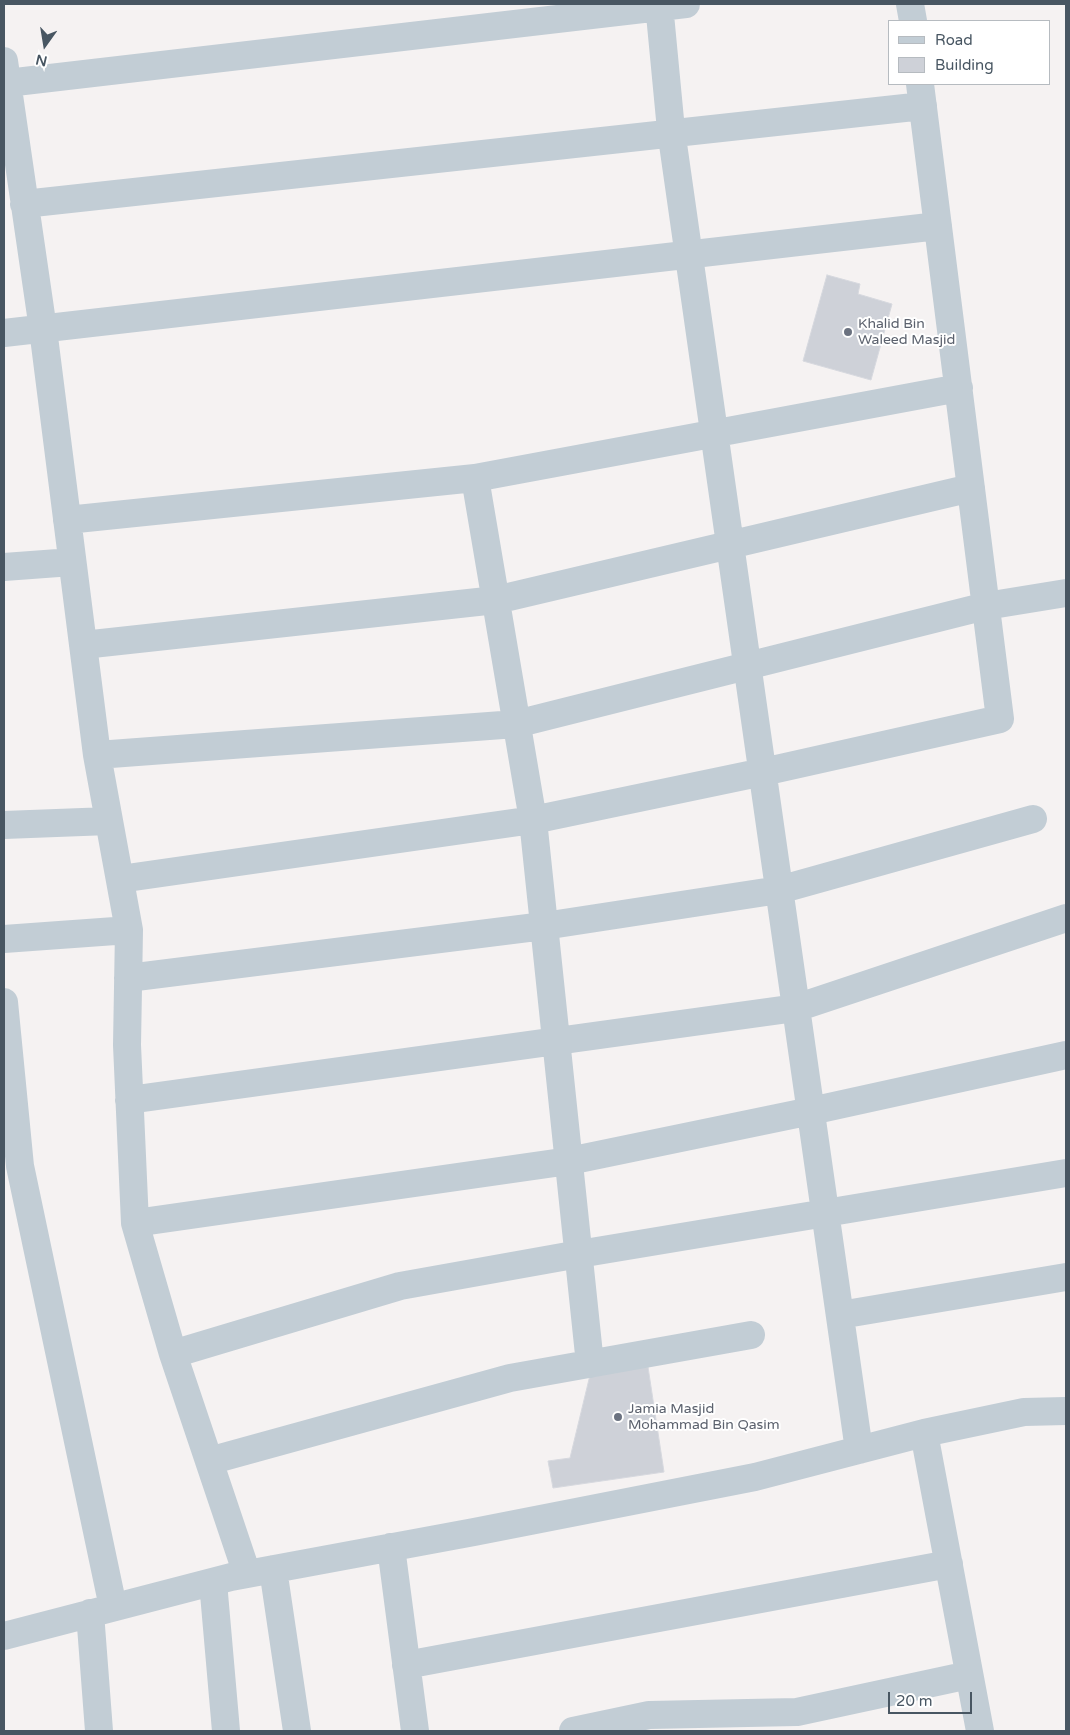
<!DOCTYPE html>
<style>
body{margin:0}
#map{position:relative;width:1070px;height:1735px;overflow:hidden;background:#f5f2f2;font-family:"Varela Round",sans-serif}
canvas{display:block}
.frame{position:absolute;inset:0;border:5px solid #485662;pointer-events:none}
.legend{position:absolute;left:888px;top:20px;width:162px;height:65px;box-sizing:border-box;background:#fff;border:1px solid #b6bbc0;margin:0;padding:6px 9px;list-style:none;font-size:15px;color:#485662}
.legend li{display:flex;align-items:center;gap:10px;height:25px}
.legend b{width:25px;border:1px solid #b6bbc0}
.north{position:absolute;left:20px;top:20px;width:50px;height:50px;-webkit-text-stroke:4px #fff;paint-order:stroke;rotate:193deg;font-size:14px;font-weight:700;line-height:20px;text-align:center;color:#485662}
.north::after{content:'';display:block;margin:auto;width:18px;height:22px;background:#485662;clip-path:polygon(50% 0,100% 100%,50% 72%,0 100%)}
.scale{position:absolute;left:888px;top:1692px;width:84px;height:22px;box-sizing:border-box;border:2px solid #485662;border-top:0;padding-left:6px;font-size:15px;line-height:18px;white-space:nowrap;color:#485662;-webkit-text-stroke:4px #fff;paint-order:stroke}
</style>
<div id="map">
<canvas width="1070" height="1735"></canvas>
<div class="frame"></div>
<ul class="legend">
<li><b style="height:6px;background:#c2cdd5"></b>Road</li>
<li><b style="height:14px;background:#ced1d8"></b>Building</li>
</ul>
<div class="north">N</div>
<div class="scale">20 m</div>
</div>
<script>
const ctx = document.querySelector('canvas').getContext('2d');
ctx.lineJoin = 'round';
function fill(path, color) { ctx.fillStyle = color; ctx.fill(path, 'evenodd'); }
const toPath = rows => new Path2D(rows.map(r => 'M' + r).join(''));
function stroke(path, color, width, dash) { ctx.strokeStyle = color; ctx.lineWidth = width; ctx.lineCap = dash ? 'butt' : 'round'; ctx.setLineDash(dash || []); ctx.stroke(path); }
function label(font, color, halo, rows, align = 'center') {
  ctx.font = font + ' "Varela Round",sans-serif'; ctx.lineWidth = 4; ctx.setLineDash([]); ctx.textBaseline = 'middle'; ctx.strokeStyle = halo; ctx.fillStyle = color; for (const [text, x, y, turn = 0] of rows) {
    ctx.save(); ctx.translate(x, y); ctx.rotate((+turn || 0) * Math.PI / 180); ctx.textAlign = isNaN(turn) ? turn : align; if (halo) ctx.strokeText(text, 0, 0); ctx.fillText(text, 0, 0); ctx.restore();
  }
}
const building = toPath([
 [827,275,860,284,858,294,892,304,871,380,803,361,827,275],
 [648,1367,664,1472,553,1488,548,1461,570,1458,590,1375,648,1367]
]);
const minor = toPath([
 [659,4,671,130,859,1450],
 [910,4,913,21],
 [4,61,43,329,97,755,129,930,127,1045,135,1223,173,1354,247,1574],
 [7,83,686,4],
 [24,204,923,106],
 [4,333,938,226],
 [475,478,533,820,590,1364],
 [67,520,475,478,959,388],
 [4,567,72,562],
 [83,645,496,600,971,488],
 [97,755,516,724,986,606,1066,593],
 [4,825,109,821],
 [120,879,533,820,763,772,1000,719,920,84],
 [4,939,129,930],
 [128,978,544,926,779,890,1033,819],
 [4,1002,20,1166,113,1607],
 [129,1100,796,1008,1066,918],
 [135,1223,569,1161,811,1111,1066,1055],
 [840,1315,1066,1277],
 [173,1354,400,1286,579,1254,1066,1173],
 [924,1433,980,1731],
 [209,1461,510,1378,751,1335],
 [391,1547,415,1731],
 [273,1569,297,1731],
 [213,1582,226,1731],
 [90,1613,99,1731],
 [4,1636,231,1577,474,1532,755,1477,924,1433,1024,1412,1066,1411],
 [406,1665,949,1564],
 [573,1731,649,1715,797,1712,969,1675]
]);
const markers = [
 [848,332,5,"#6b7280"],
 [618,1417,5,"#6b7280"]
];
const worshipNames = [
 ["Khalid Bin",858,324],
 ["Waleed Masjid",858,340],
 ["Jamia Masjid",628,1409],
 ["Mohammad Bin Qasim",628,1425]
];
fill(building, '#ced1d8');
stroke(building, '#d6d8de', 1);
stroke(minor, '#c2cdd5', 28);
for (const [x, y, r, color] of markers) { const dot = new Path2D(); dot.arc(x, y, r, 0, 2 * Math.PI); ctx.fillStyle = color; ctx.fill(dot); stroke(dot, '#fff', 2); }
label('14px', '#5b616d', '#fff', worshipNames, 'left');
</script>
